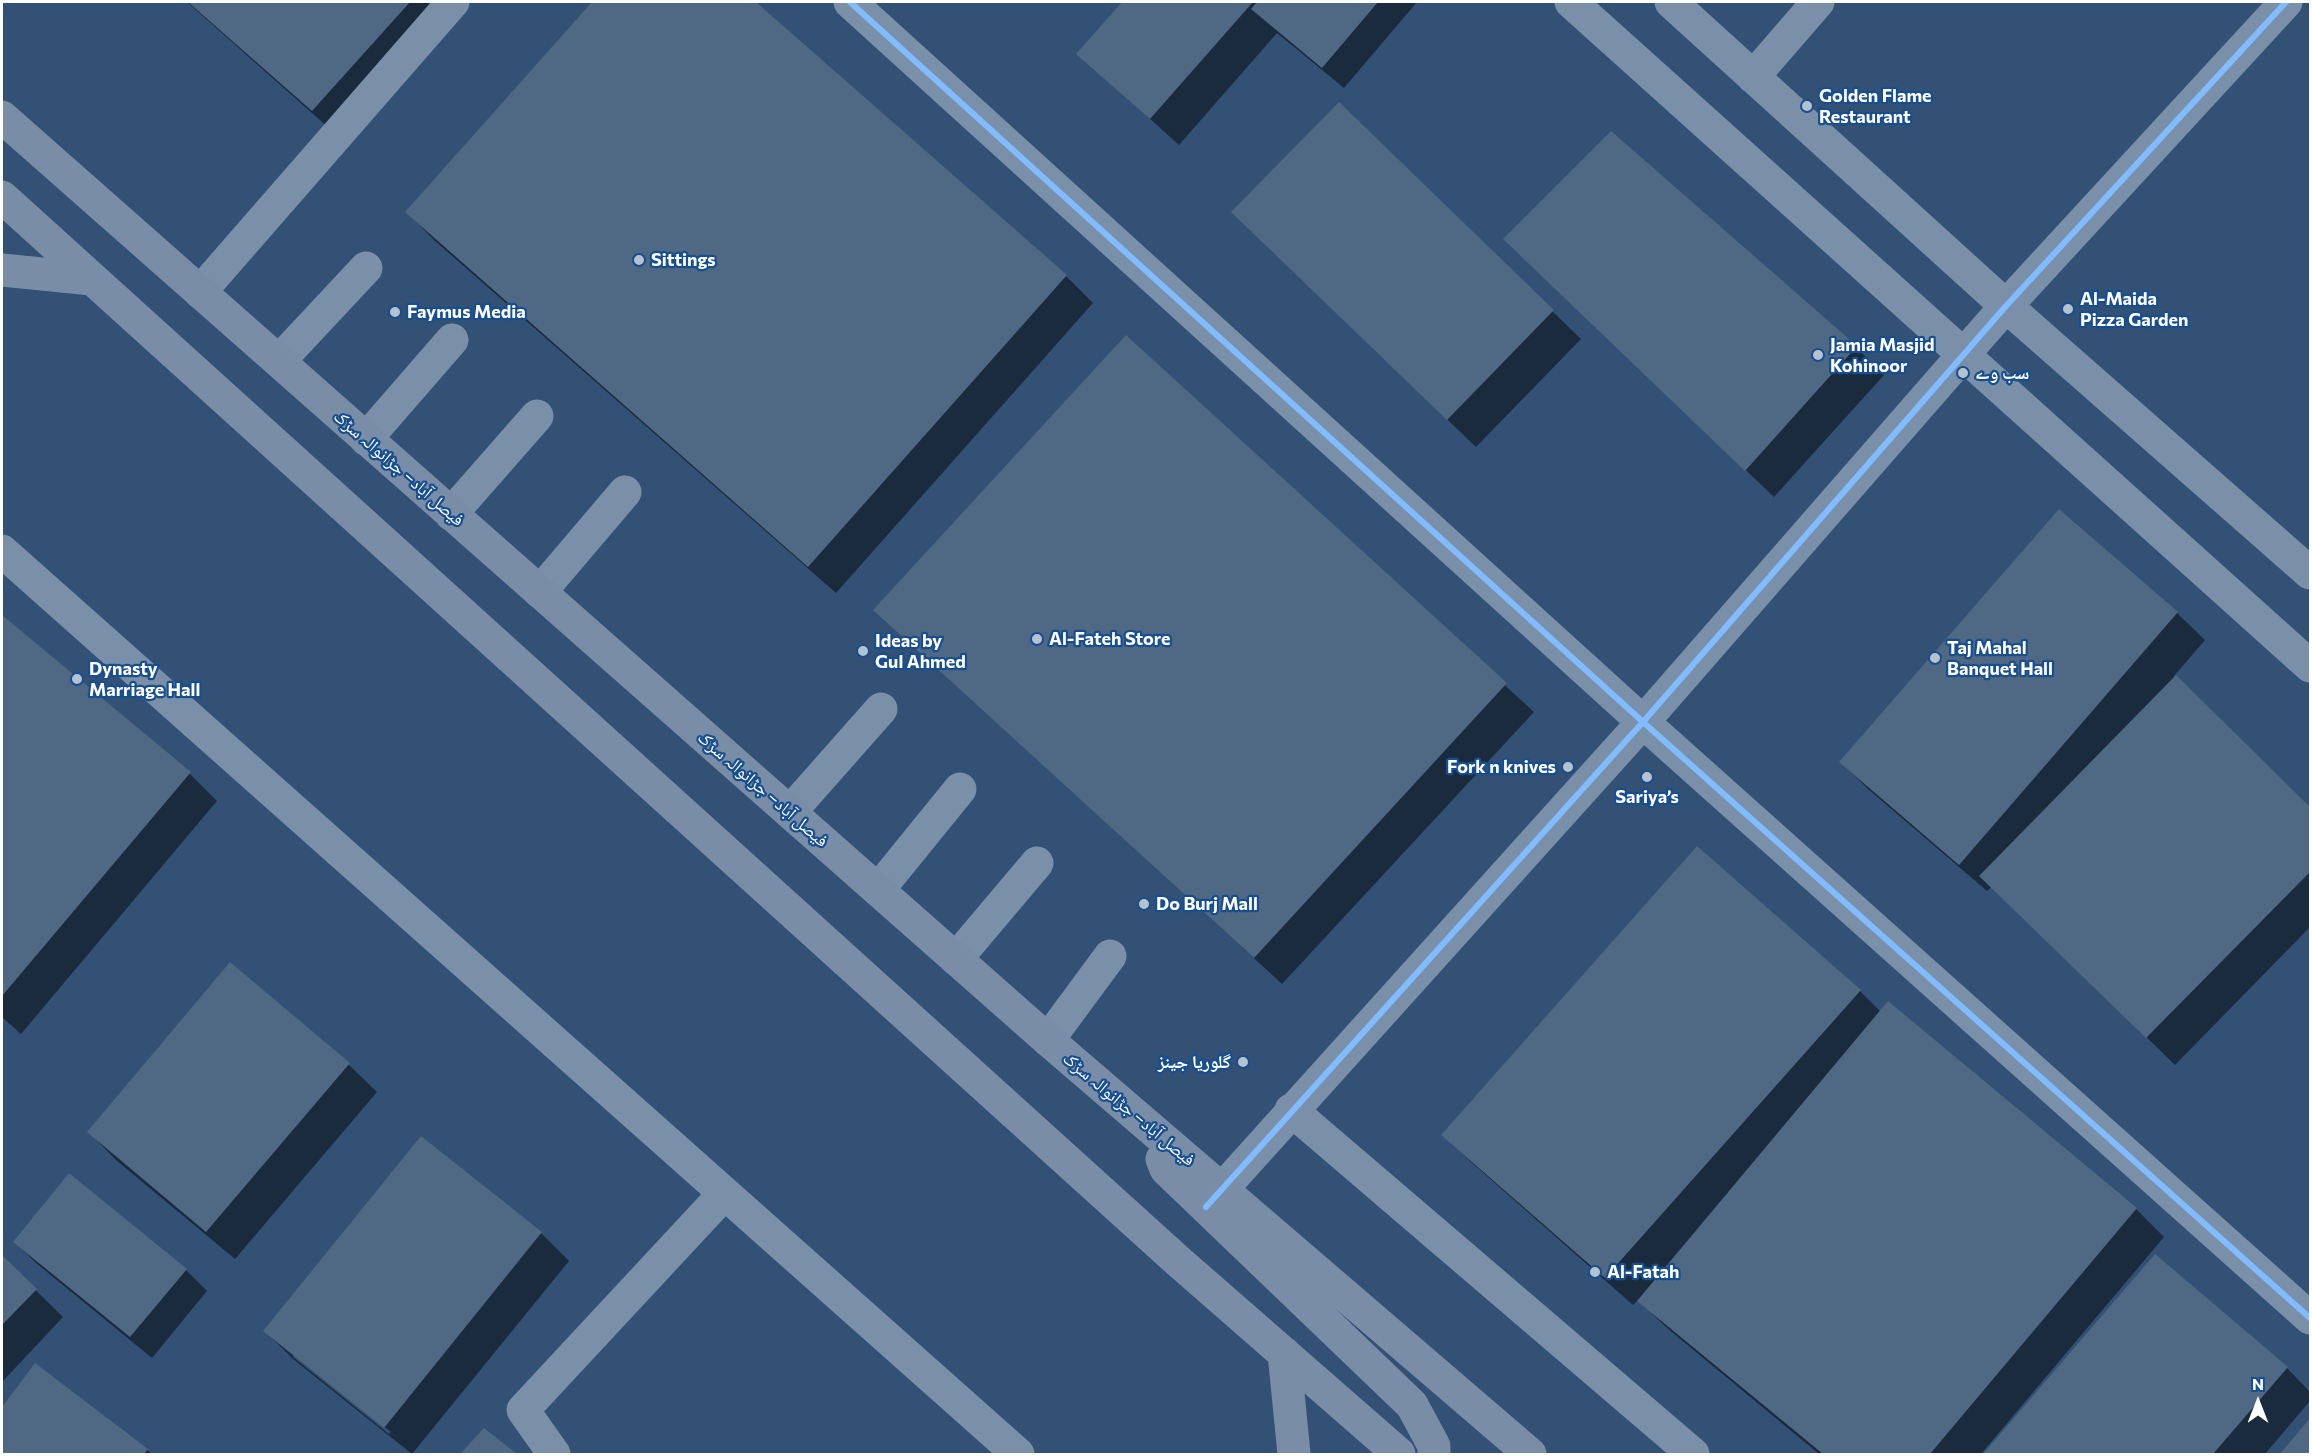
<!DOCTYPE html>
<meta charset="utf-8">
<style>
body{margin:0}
#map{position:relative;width:2312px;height:1456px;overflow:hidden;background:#325175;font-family:Commissioner,sans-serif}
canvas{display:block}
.frame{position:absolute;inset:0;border:3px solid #fff;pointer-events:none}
.north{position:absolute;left:2228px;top:1372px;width:60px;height:60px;-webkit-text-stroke:4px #174e90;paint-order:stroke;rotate:0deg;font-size:16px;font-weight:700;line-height:24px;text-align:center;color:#fff}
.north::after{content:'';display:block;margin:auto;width:21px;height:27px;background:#fff;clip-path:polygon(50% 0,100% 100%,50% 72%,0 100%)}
</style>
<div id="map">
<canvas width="2312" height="1456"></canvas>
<div class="frame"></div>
<div class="north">N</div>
</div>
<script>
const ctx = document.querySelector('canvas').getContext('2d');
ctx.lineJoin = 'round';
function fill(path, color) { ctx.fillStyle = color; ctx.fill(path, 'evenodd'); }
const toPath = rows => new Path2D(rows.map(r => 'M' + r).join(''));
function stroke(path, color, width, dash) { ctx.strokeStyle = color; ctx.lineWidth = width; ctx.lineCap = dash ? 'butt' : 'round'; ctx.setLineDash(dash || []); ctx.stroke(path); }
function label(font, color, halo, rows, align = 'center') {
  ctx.font = font + ' Commissioner,"Noto Naskh Arabic",sans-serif'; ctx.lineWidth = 4.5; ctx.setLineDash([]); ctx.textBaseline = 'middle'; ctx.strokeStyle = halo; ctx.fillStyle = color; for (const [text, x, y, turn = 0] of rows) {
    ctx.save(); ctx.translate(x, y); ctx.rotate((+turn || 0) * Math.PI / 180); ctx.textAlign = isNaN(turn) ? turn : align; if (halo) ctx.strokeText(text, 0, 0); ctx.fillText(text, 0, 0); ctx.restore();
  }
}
const shadow = toPath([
 [187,2,463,2,340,138],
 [594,2,754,2,1066,276,1093,303,836,593,434,240,407,212],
 [1124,2,1417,2,1344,88,1277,33,1179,145,1078,54],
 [1339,104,1581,339,1476,447,1261,240],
 [1611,134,1856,347,1884,375,1774,497,1533,267],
 [1126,337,1534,712,1282,984,875,610],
 [2059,511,2177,613,2205,640,2174,676,2310,809,2310,927,2175,1065,1992,886,1987,891,1868,789,1841,762],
 [2,617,190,774,217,801,21,1034,2,1017],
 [230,964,349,1065,377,1092,235,1259,116,1160,89,1132],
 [1860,991,1881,1012,1888,1003,2136,1209,2164,1237,1981,1454,1819,1454,1667,1328,1638,1300,1633,1305,1471,1162,1443,1135],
 [421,1138,541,1233,569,1261,412,1454,293,1359,265,1331],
 [293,1353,391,1432,389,1434,293,1357],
 [15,1242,186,1270,207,1291,152,1358,36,1263],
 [2155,1256,2287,1368,2310,1392,2310,1401,2265,1454,1985,1454],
 [2,1257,63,1317,2,1382],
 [35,1365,147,1450,152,1454,2,1454,2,1409],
 [2310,1421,2310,1454,2282,1454],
 [484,1430,514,1454,462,1454]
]);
const building = toPath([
 [188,2,410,2,312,111],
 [592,2,756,2,1067,275,808,567,405,212],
 [1122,2,1253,2,1150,119,1076,54],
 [1257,2,1378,2,1322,68,1251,9],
 [1339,102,1554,310,1447,420,1231,212],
 [1611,131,1857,346,1745,471,1503,239],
 [1126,335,1507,683,1254,958,873,610],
 [2059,509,2178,612,1959,865,1839,762],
 [2,615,191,772,2,996],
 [2176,675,2310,807,2310,872,2146,1038,1979,876],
 [1697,846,1861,990,1605,1278,1441,1135],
 [230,962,350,1063,206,1232,87,1132],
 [1888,1001,2137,1208,1930,1454,1823,1454,1637,1301],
 [421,1136,542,1232,384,1428,263,1331],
 [69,1173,187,1269,130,1337,13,1242],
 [2155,1254,2288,1367,2213,1454,1983,1454],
 [2,1255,37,1289,2,1325],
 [35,1363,148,1449,144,1454,2,1454,2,1407],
 [2310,1418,2310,1454,2280,1454],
 [484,1428,517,1454,460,1454]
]);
const minor = toPath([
 [850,2,1643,722,2310,1318],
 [1571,2,2310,666],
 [1671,2,2006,306,2310,573],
 [1753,77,1818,2],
 [200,292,453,2],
 [279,361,366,268],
 [366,439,452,340],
 [451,514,537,416],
 [2,551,1018,1454],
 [540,592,625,492],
 [790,812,881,709],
 [878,890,960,789],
 [956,959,1037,863],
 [1048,1040,1110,956],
 [1291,1110,1693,1454],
 [1206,1207,1643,722,2006,306,2286,2],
 [554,1454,523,1410,724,1194]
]);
const major = toPath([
 [2,117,1048,1040,1530,1454],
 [2,197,1178,1261,1399,1454],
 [2,270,92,279],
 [1162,1159,1166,1169,1412,1405,1434,1446,1434,1454],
 [1284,1353,1294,1454]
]);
const cycleway = toPath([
 [850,2,1643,722,2310,1318],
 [1206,1207,1643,722,2006,306,2286,2]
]);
const markers = [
 [1807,106,6,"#b7c2cf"],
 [639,260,6,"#b7c2cf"],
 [2068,309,6,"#b7c2cf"],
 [395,312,6,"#b7c2cf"],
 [1818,355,6,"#b7c2cf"],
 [1963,373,6,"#b7c2cf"],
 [1037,639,6,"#b7c2cf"],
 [863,651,6,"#b7c2cf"],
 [1935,658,6,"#b7c2cf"],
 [77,679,6,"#b7c2cf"],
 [1568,767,6,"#b7c2cf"],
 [1647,777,6,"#b7c2cf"],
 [1144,904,6,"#b7c2cf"],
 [1243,1062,6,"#b7c2cf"],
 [1595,1272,6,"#b7c2cf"]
];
const poiNames = [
 ["Golden Flame",1819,96],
 ["Restaurant",1819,117],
 ["Sittings",651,260],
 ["Al-Maida",2080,299],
 ["Pizza Garden",2080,320],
 ["Faymus Media",407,312],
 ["Jamia Masjid",1830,345],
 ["Kohinoor",1830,366],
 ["سب وے",1975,373],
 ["Al-Fateh Store",1049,639],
 ["Ideas by",875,641],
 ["Gul Ahmed",875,662],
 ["Taj Mahal",1947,648],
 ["Banquet Hall",1947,669],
 ["Dynasty",89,669],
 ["Marriage Hall",89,690],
 ["Fork n knives",1556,767,"right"],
 ["Sariya’s",1647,797,"center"],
 ["Do Burj Mall",1156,904],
 ["گلوریا جینز",1231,1062,"right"],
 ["Al-Fatah",1607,1272]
];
const streetNames = [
 ["فیصل آباد– جڑانوالہ سڑک",399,468,41],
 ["فیصل آباد– جڑانوالہ سڑک",763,789,41],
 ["فیصل آباد– جڑانوالہ سڑک",1129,1109,40]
];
fill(shadow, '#0007');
fill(building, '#4f6884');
stroke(minor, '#7a90a8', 33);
stroke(major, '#798da7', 33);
stroke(cycleway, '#80bcff', 6);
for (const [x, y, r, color] of markers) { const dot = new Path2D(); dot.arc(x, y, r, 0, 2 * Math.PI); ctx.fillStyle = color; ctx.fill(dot); stroke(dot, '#174e90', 2); }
label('bold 18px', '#fff', '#174e90', poiNames, 'left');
label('18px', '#fff', '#174e90', streetNames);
</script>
